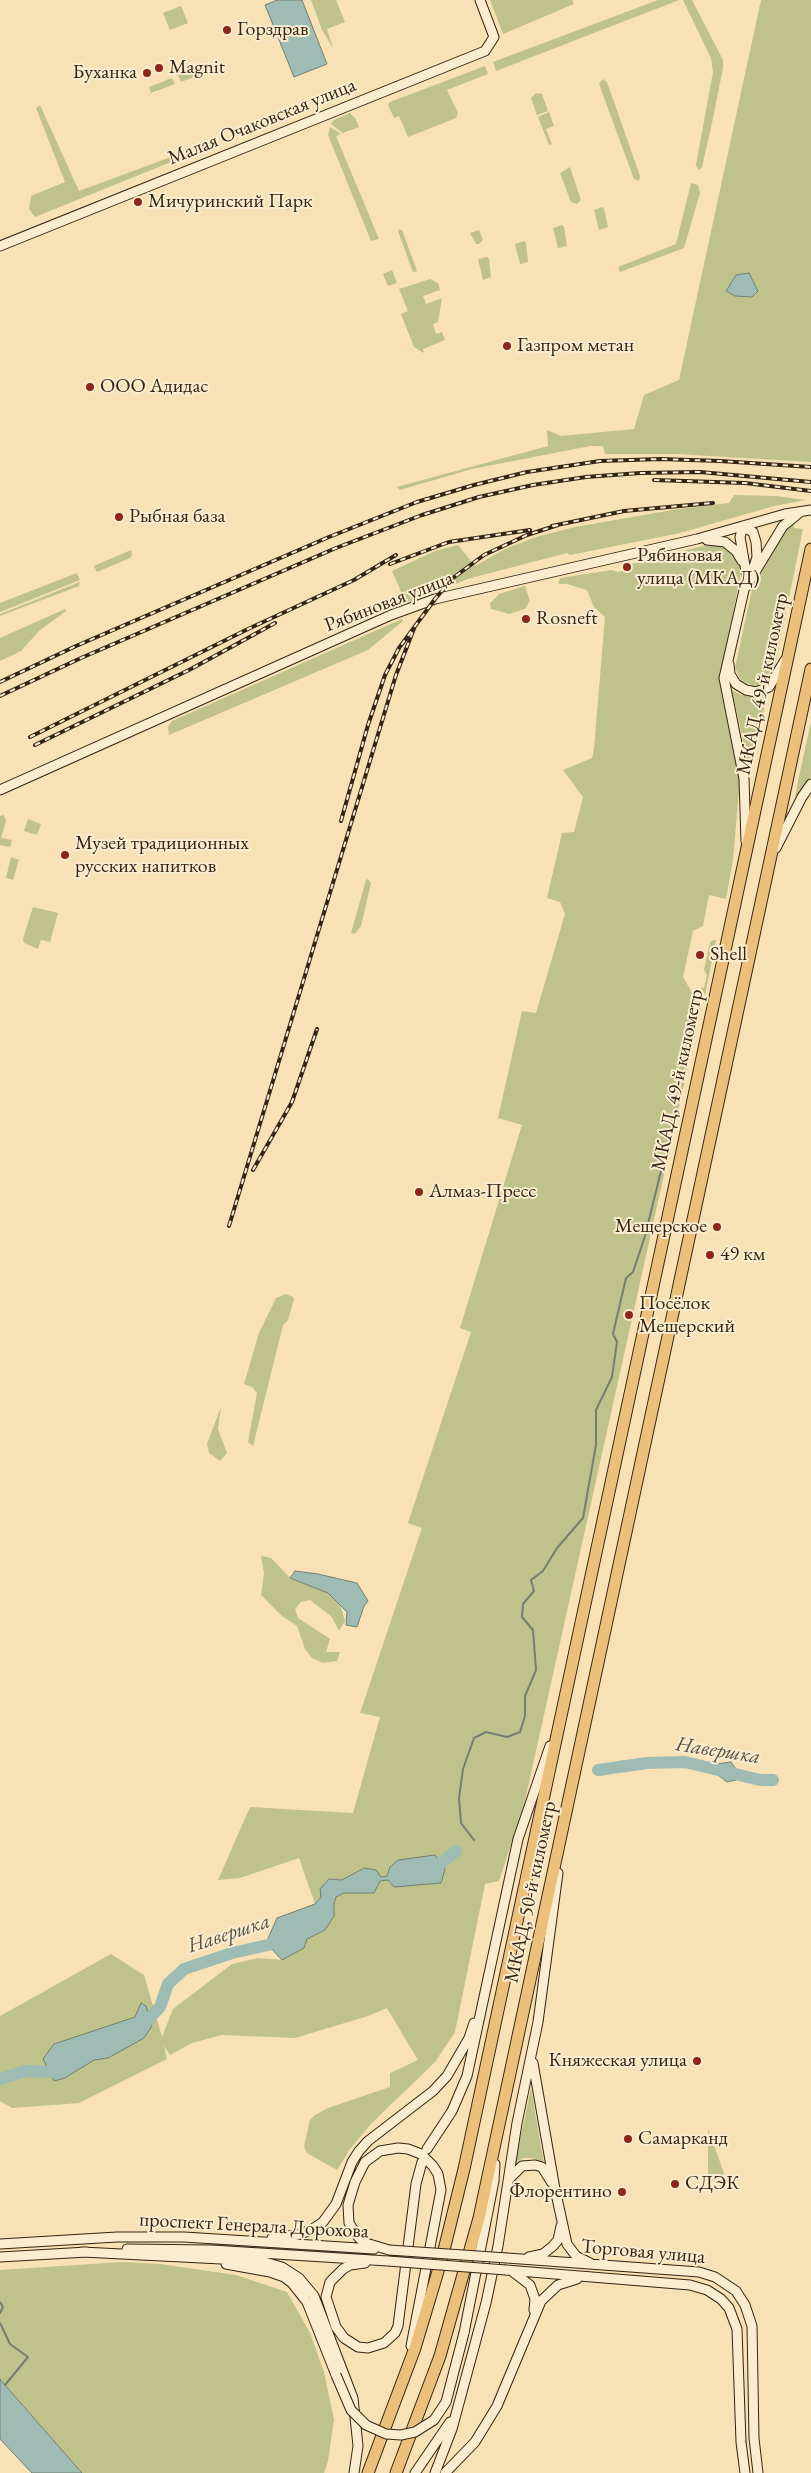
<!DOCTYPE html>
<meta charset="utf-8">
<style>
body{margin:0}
canvas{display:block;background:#f7e1b5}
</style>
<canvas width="811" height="2473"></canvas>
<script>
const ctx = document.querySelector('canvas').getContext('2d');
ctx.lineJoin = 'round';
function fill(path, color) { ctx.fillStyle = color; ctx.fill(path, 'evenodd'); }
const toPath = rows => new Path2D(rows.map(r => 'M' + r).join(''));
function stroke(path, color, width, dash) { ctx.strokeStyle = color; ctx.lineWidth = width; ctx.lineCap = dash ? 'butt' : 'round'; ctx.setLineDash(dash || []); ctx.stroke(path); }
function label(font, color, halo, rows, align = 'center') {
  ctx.font = font + ' "EB Garamond",serif'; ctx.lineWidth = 4; ctx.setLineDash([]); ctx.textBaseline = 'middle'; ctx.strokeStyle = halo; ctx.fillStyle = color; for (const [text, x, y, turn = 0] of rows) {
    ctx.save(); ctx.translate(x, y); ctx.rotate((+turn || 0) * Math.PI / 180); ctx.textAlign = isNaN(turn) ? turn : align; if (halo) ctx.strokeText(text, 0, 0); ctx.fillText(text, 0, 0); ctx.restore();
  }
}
const green = toPath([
 [311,0,336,0,345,22,327,29,333,48,322,30],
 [490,0,572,0,574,4,503,34],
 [658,0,679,0,496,71,493,62],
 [683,0,692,0,723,60,723,68,712,123,702,167,699,170,696,165,713,72,711,58],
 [761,0,811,0,811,462,676,454,605,454,603,446,590,446,472,469,400,490,397,487,548,446,547,430,561,436,634,429,644,395,679,380],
 [181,6,188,23,170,30,163,13],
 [485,66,488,74,447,90,458,113,456,118,408,137,399,116,394,118,388,105,390,102],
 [191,70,194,77,181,82,178,75],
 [172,78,175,84,151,93,149,87],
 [603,79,607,82,640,176,639,181,634,179,599,84],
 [536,93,542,94,548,111,537,115,531,98],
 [40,105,79,191,179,154,181,158,35,217,29,209,31,196,65,182,36,108],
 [549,112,554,126,546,129,552,144,549,145,538,117],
 [350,113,355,118,359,127,343,133,331,124,334,120],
 [330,127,341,134,336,136,379,239,371,241,328,135],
 [570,167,581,200,577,204,571,202,560,173],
 [691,183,698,185,700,193,684,248,620,272,618,267,676,244],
 [288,198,292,198,296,207,287,210,283,200],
 [602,207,604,208,608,227,599,230,594,210],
 [562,225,564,227,567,246,558,248,553,228],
 [399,229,402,230,417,271,415,272,413,272,398,231],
 [479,230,483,240,479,244,476,244,470,233],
 [524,241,526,243,528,262,520,264,515,244],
 [486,257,489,258,491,277,483,280,478,259],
 [392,270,397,283,388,286,383,274],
 [430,279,438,283,440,290,423,296,426,304,442,298,438,322,433,324,436,334,442,332,445,340,423,349,424,353,414,347,401,314,408,311,399,289],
 [734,495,776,496,806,500,774,506,680,533,570,555,567,553,471,578,406,603,392,571,435,551,458,545,475,566,505,549,536,537,575,527,672,510,729,503],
 [795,521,794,528,803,529,774,671,771,679,765,684,753,686,741,680,735,668,752,589,787,527],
 [714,543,723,546,731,553,741,567,741,573,720,677,722,697,740,778,733,860,726,899,709,895,703,926,693,931,683,977,701,1008,524,1805,499,1881,485,1884,455,2032,435,2062,372,2123,350,2149,337,2170,307,2153,304,2146,310,2120,315,2115,328,2108,390,2087,390,2073,418,2060,387,2008,368,2016,295,2038,222,2035,192,2043,170,2055,164,2046,167,2059,79,2103,12,2108,0,2101,0,2016,111,1954,144,1975,162,2037,173,2009,232,1964,258,1958,282,1960,307,1939,325,1929,334,1916,334,1904,336,1897,344,1893,374,1893,380,1881,388,1880,394,1887,387,1876,381,1877,364,1868,342,1880,329,1879,321,1897,315,1904,299,1858,240,1878,218,1880,250,1807,353,1813,380,1717,360,1713,422,1528,408,1523,471,1332,460,1328,522,1125,498,1118,522,1011,536,1013,565,914,560,902,547,898,562,833,574,832,583,797,563,770,592,758,594,749,605,617,594,607,587,590,567,584,558,584,560,578,611,570,618,572,631,569,631,564],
 [131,550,132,555,130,558,97,572,94,566],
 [77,573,80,580,0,612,0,603],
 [80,582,79,586,0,616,0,614],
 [525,586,530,601,525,609,509,614,491,609,490,603,499,594],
 [65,609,66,611,39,631,21,651,0,661,0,638],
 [402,619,403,621,368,650,169,735,168,727,172,721],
 [732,690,741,695,757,697,767,696,750,773],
 [811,722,811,776,795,798,798,781],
 [4,815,6,821,1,838,12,840,10,847,0,845,0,816],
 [28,819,41,824,37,835,24,831],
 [11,857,19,860,13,880,6,878],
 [368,879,371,883,361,926,355,934,351,933,366,880],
 [33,907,58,913,50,942,41,940,38,949,24,943,23,939],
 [714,940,716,940,705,995,701,987,704,988,707,975,704,970,710,942],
 [286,1294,293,1297,294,1299,288,1320,283,1325,253,1446,248,1442,257,1393,252,1387,244,1384,259,1333,276,1298],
 [221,1407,218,1429,227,1453,220,1461,209,1453,207,1444],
 [261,1556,271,1558,290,1578,328,1593,341,1607,345,1621,339,1631,332,1617,310,1600,301,1602,295,1609,298,1618,330,1639,326,1652,340,1652,337,1661,323,1663,312,1658,305,1649,297,1626,282,1616,261,1595,264,1573],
 [531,2088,544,2164,533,2158,523,2158,515,2163],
 [708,2129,724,2173,719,2181,712,2181,708,2177],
 [122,2262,160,2264,236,2275,287,2292,310,2333,324,2372,334,2420,328,2461,324,2473,82,2473,0,2379,0,2270]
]);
const water = toPath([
 [277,0,302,0,327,64,294,77,265,5,277,0],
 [749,273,758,291,752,297,735,296,726,291,736,275,749,273],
 [295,1571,318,1574,357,1583,368,1601,364,1606,357,1627,346,1625,347,1612,328,1593,290,1578,295,1571],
 [731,1762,736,1769,736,1780,727,1782,710,1769,716,1764,731,1762],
 [435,1855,445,1869,441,1883,394,1887,388,1880,380,1881,374,1893,344,1893,336,1897,334,1904,334,1916,325,1930,307,1939,304,1948,282,1960,266,1943,277,1918,315,1904,321,1897,320,1889,329,1879,342,1880,364,1868,376,1870,381,1877,387,1876,390,1867,398,1860,435,1855],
 [141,2003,146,2006,152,2026,144,2038,108,2058,94,2060,65,2078,54,2081,43,2059,54,2044,135,2017,141,2003],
 [0,2379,5,2385,82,2473,32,2473,0,2439,0,2379]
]);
const stream = toPath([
 [474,1840,461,1823,459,1798,463,1769,474,1738,486,1732,507,1737,520,1732,525,1716,525,1696,536,1670,533,1630,522,1617,523,1604,534,1591,531,1580,543,1571,557,1548,583,1518,596,1445,596,1410,612,1377,617,1342,613,1334,626,1278,633,1272,645,1236,661,1171],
 [0,2302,3,2307,0,2313],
 [0,2323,10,2344,28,2357,5,2385]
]);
const river = toPath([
 [598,1770,647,1763,685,1762,760,1780,773,1780],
 [428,1871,434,1869,456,1851],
 [139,2029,160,2007,168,1984,184,1969,232,1953,268,1945,282,1938],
 [0,2079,25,2071,52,2072,65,2064]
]);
const secondary = toPath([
 [0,246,485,51,494,37,480,0],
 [743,527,740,537,747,577,724,678,744,779,746,841],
 [743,527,753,532,756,542,757,557,752,573],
 [707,540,725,542,736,551,742,561],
 [746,587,783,526,799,513],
 [729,664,730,674,736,684,746,690,756,692,769,687,785,660],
 [0,790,391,615,435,599,697,539,785,514,811,510],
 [776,848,802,797,811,784],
 [533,2063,555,2189,567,2244,576,2256,590,2263],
 [427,2149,452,2111,467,2076,518,1839,550,1746],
 [510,2178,522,2166,535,2165,542,2167,552,2183],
 [272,2238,297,2235,311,2230,323,2222,336,2204,352,2162,359,2151,368,2141,433,2091,447,2076,469,2038,474,2023],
 [0,2244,117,2237,184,2237,374,2249],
 [127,2249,212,2250,388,2261],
 [389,2250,366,2243,359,2238,349,2223,348,2205,355,2182,365,2162,380,2151,398,2148,408,2149,421,2154,433,2166,438,2174,441,2190,411,2346],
 [82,2252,261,2261,282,2267,299,2278,314,2296,353,2398,358,2446,354,2473],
 [0,2257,87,2252],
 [529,2257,543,2254,553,2246,558,2240,561,2226],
 [507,2258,699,2272,715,2277,736,2291,745,2305,752,2326,754,2438,758,2473],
 [365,2263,350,2265,343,2269,330,2282,326,2297,336,2327,344,2338,358,2347,368,2348,384,2343,395,2333,398,2326,416,2184,422,2162],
 [226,2264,270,2272,284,2277,292,2283,307,2302,336,2375],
 [506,2270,690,2285,707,2290,721,2299,729,2308,737,2329,741,2442,745,2473],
 [513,2272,530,2285,535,2299,534,2310],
 [464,2333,494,2181,495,2164],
 [415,2473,450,2422],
 [435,2473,452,2429,486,2303,498,2246,517,2123,538,2022,558,1873],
 [445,2473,475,2442,497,2406,541,2301,558,2285,577,2279]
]);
const highway = toPath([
 [368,2473,415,2348,442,2258,464,2169,811,549],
 [396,2473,440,2356,479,2218,811,669]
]);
const rail = toPath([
 [654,480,745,483,811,491],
 [552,526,624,511,713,503],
 [390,564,449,542,530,530],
 [0,682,76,646,329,537,417,502,474,485,527,472,600,461,661,459,720,461,811,467],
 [0,696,81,658,336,548,422,515,479,497,533,485,586,477,640,473,700,472,811,482],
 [30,737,248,629,354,580,396,555],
 [35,745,191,669,275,623],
 [341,821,368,725,385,675,399,648,435,599,453,578,484,555,527,535,558,525],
 [253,1170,292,1102,317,1029],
 [229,1226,396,675,415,626]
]);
const secondaryBridge = toPath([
 [389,2250,507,2258],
 [388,2261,506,2270],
 [336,2375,351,2410,366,2425,386,2434,401,2435,415,2432,434,2420,446,2402,464,2333]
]);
const markers = [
 [227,30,5,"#8f2418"],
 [159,68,5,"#8f2418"],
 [147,73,5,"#8f2418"],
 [138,202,5,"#8f2418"],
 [507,346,5,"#8f2418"],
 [90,387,5,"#8f2418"],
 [119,517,5,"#8f2418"],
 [627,567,5,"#8f2418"],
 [526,619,5,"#8f2418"],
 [65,855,5,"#8f2418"],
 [700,955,5,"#8f2418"],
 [419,1192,5,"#8f2418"],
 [717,1227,5,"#8f2418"],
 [710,1255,5,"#8f2418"],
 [629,1315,5,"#8f2418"],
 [697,2061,5,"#8f2418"],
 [628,2139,5,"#8f2418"],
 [675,2184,5,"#8f2418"],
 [622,2192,5,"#8f2418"]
];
const poiNames = [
 ["Горздрав",237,30],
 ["Magnit",169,68],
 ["Буханка",137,73,"right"],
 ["Мичуринский Парк",148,202],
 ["Газпром метан",517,346],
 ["ООО Адидас",100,387],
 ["Рыбная база",129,517],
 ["Рябиновая",637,556],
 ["улица (МКАД)",637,579],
 ["Rosneft",536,619],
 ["Музей традиционных",75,844],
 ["русских напитков",75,867],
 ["Shell",710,955],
 ["Алмаз-Пресс",429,1192],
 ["Мещерское",707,1227,"right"],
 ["49 км",720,1255],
 ["Посёлок",639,1304],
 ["Мещерский",639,1327],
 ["Княжеская улица",687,2061,"right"],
 ["Самарканд",638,2139],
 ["СДЭК",685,2184],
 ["Флорентино",612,2192,"right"]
];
const streetNames = [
 ["Малая Очаковская улица",262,122,-22],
 ["Рябиновая улица",389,602,-21],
 ["МКАД, 49-й километр",763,684,-78],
 ["МКАД, 49-й километр",678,1080,-78],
 ["МКАД, 50-й километр",531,1892,-78],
 ["проспект Генерала Дорохова",254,2226,3],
 ["Торговая улица",643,2252,5]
];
const waterNames = [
 ["Навершка",718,1751,9],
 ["Навершка",229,1934,-18]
];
fill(green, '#bfc28b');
fill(water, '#9ebcb3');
stroke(water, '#747f73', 1);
stroke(stream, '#747f73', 2);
stroke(river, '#9ebcb3', 12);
stroke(secondary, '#342413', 11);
stroke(highway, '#342413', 13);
stroke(secondary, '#faeccf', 9);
stroke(highway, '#ecc07a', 11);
stroke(rail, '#342413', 4);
stroke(rail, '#faeccf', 2, [5.5]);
stroke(secondaryBridge, '#342413', 11, []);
stroke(secondaryBridge, '#faeccf', 9);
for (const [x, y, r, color] of markers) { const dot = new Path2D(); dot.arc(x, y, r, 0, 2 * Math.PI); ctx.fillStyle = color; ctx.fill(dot); stroke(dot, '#faeccf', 2); }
label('20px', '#342413', '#faeccf', poiNames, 'left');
label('20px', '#342413', '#faeccf', streetNames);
label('italic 21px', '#545243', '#faeccf', waterNames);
</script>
